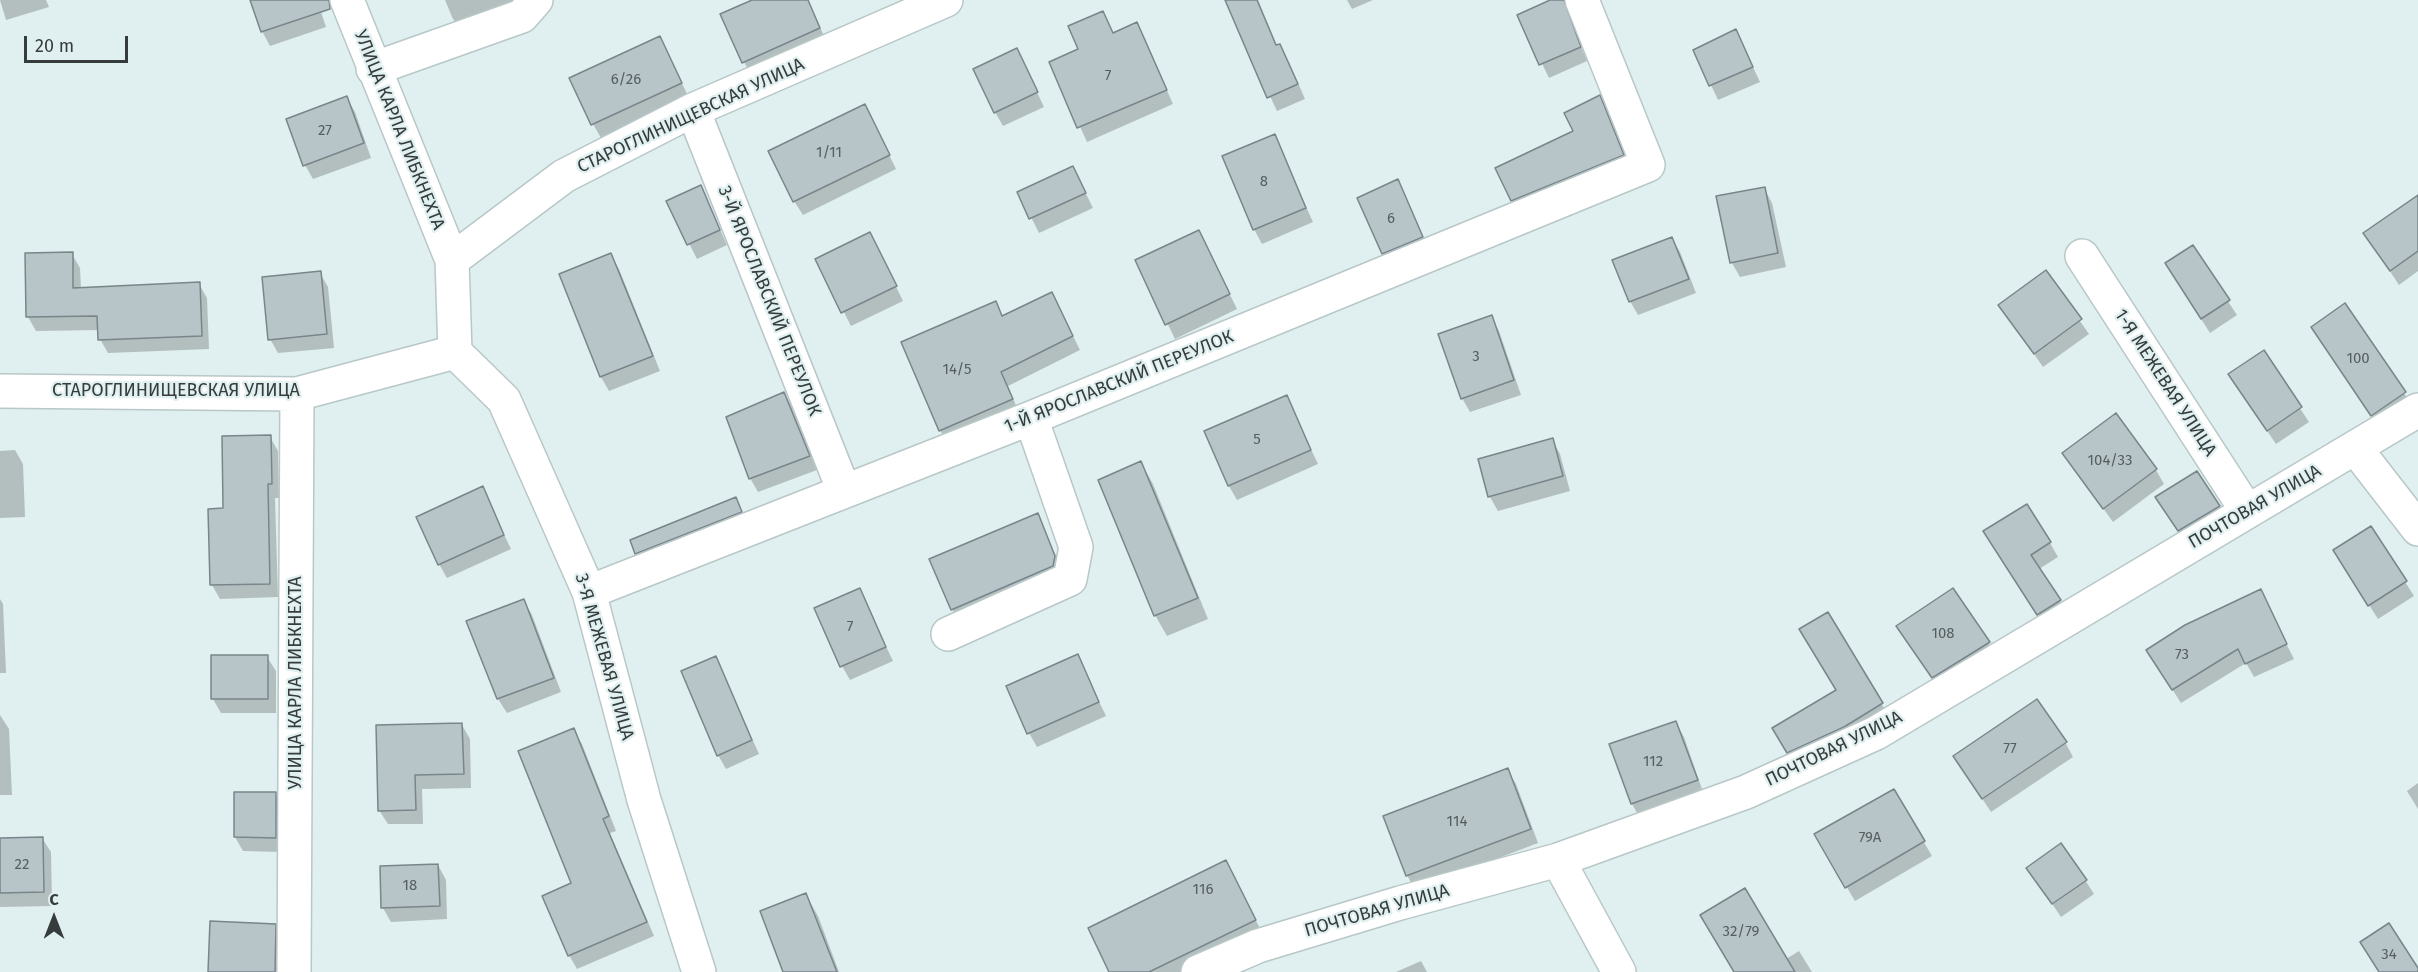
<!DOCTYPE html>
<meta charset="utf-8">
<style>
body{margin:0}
#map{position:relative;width:2418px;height:972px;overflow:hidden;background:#e0efef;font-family:"Fira Sans",sans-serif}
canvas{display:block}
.north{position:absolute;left:24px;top:888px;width:60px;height:60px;-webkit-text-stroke:4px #e0efef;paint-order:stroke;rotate:0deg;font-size:16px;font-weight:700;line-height:24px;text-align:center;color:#363c3c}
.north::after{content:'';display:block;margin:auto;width:21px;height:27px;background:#363c3c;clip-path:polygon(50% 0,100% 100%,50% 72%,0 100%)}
.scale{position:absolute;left:24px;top:36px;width:104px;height:27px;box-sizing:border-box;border:3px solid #363c3c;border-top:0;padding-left:8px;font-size:18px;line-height:21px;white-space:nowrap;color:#363c3c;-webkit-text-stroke:4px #e0efef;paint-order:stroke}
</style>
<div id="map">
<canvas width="2418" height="972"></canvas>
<div class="north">С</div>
<div class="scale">20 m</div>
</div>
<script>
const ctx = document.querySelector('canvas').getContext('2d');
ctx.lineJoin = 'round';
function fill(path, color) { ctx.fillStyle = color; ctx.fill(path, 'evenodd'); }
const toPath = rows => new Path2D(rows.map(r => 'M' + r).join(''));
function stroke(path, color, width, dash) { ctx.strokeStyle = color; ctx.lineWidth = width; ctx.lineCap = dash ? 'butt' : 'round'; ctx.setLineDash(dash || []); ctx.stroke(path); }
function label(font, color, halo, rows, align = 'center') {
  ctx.font = font + ' "Fira Sans",sans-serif'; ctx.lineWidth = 4.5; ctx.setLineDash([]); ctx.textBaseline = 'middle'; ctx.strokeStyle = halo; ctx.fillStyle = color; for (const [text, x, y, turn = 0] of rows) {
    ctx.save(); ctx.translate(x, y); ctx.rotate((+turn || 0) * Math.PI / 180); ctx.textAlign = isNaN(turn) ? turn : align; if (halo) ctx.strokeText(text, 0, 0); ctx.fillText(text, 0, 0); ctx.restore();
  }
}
const shadow = toPath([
 [0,0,46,0,49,7,6,20],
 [252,0,317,0,326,27,270,46,262,31],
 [445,0,521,0,532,28,472,52,452,17],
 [756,0,808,0,827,43,752,76,744,62],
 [1225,0,1258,0,1277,46,1279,46,1288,60,1305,99,1277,111],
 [1347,0,1373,0,1352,9],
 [1554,0,1567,0,1572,9,1572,23,1587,61,1549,78,1519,16],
 [1102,13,1114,34,1137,24,1173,104,1087,142,1051,63,1080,50],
 [1736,31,1760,82,1718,100,1695,51],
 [1017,50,1044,107,1003,126,995,112],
 [667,52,689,98,601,138,593,124],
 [1599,97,1607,111,1631,169,1520,214,1512,200,1575,131],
 [347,98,355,112,371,158,313,179,305,165],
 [872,120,896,169,803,215,794,201],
 [1274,136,1313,222,1262,244,1254,229],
 [1073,168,1093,208,1039,233,1019,193],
 [1397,181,1430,251,1391,267,1383,253],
 [701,187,727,245,697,259,668,202],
 [1764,188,1772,203,1786,267,1740,277,1732,263,1718,197],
 [2418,196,2418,271,2399,285,2365,233],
 [1199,232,1237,309,1175,339,1137,261],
 [1672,238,1680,252,1696,293,1638,315,1630,301],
 [2192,247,2237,315,2210,333,2175,278],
 [877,248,903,301,851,326,817,259],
 [72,254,80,268,81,289,199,284,207,298,209,349,108,353,100,339,99,330,36,331,28,317],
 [611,255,619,269,660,371,609,391,601,377,561,274],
 [2045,272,2089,334,2043,367,2000,305],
 [320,273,328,287,334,348,278,353,270,339],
 [995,303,1003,317,1059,308,1080,350,1008,386,1019,413,948,444,940,430],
 [1491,317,1499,331,1521,395,1470,412,1462,398],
 [2313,327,2404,393,2413,407,2381,429],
 [2263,352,2309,422,2276,444,2238,388],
 [784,393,792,407,817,470,758,492,750,478],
 [1286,397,1318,464,1237,500,1229,486],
 [270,437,278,451,279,498,275,498,278,597,220,599,212,585,225,510],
 [1552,440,1560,454,1570,491,1498,511,1490,497,1480,460],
 [15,450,23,464,25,517,0,518,0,451],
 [2064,454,2156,470,2164,484,2113,522],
 [1141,463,1153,484,1208,619,1167,636,1155,615],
 [2196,473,2226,521,2187,545,2165,512],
 [482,488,511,549,447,578,439,564],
 [735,499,749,526,645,567,637,553],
 [1037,515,1063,571,960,623,952,609],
 [2371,528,2414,596,2378,619,2343,564],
 [2050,543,2058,557,2039,569,2068,615,2047,628,1993,545],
 [859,590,893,661,850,680,842,666],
 [0,599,3,604,6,673,0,673],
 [524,601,532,615,561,692,507,713,498,699,468,622],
 [2266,604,2294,659,2254,677,2246,663,2181,703,2156,664],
 [1827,614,1890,718,1796,766,1774,728,1837,690],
 [1906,640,1988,643,1996,657,1941,691],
 [1077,656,1106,716,1037,747,1029,733],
 [267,657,276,671,276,713,221,713,213,699],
 [716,658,759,754,726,769,718,755],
 [0,715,9,729,12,795,0,795],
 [1676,723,1684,737,1704,795,1640,818,1632,804,1611,745],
 [462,725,470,739,471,788,422,789,423,824,388,824,379,810],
 [573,730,582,744,616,831,610,833,654,936,577,969,569,955,573,884],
 [2065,742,2073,757,1991,812,1955,757],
 [1507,770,1516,784,1538,843,1415,890,1407,875],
 [2418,783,2418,809,2407,791],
 [1894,791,1932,856,1855,901,1816,835],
 [275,794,284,808,283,852,243,851,235,837],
 [42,838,51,852,52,906,0,907,0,839],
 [438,865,446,880,447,919,391,922,383,908],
 [2028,868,2085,880,2094,894,2061,917],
 [1231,874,1263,934,1186,972,1111,972],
 [806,895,818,916,839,972,785,972],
 [275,925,283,940,283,972,209,972],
 [1799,951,1812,972,1736,972,1786,959],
 [1421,961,1427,972,1396,972]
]);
const building = toPath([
 [250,0,329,0,330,9,261,32,250,0],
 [752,0,808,0,820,28,742,63,720,14,752,0],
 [1225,0,1257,0,1276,45,1280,44,1298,84,1267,98,1225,0],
 [1550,0,1564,0,1581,47,1539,65,1517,15,1550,0],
 [1103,11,1113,33,1137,22,1167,90,1077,128,1049,62,1078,49,1068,26,1103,11],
 [1736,29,1753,67,1709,86,1693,50,1736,29],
 [660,36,682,83,591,125,569,78,660,36],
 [1017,48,1038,92,994,113,973,69,1017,48],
 [1600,95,1624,155,1511,201,1495,168,1573,131,1564,113,1600,95],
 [347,96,364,143,303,166,286,119,347,96],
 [865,104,890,155,793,202,768,151,865,104],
 [1275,134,1306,208,1253,230,1222,156,1275,134],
 [1073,166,1086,193,1029,219,1017,192,1073,166],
 [1398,179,1423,237,1382,254,1357,198,1398,179],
 [701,185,720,230,687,245,666,201,701,185],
 [1765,187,1778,253,1730,263,1716,196,1765,187],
 [2418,195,2418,251,2390,271,2363,233,2418,195],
 [1199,230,1230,294,1165,325,1135,260,1199,230],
 [870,232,897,286,841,313,815,259,870,232],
 [1672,237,1689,279,1629,302,1612,260,1672,237],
 [2193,245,2230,300,2201,319,2165,263,2193,245],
 [73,252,73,288,200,282,202,336,98,340,97,316,26,317,25,253,73,252],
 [611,253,653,356,600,377,559,274,611,253],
 [2046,270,2082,319,2034,354,1998,305,2046,270],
 [321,271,327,334,268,340,262,277,321,271],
 [1052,292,1073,336,1001,372,1013,399,939,431,901,342,996,301,1002,316,1052,292],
 [2345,303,2406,392,2371,416,2311,327,2345,303],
 [1492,315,1514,380,1461,399,1438,334,1492,315],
 [2264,350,2302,407,2267,431,2228,374,2264,350],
 [784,392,810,456,749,479,726,417,784,392],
 [1287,395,1311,450,1228,486,1204,431,1287,395],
 [2116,413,2157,469,2103,509,2062,453,2116,413],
 [271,435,272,484,268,484,270,584,210,585,208,509,223,508,222,436,271,435],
 [1553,438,1563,476,1488,497,1478,459,1553,438],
 [1141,461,1198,598,1154,616,1098,480,1141,461],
 [2197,471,2220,506,2178,531,2155,497,2197,471],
 [483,486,504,535,438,565,416,517,483,486],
 [736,497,742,512,635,554,630,540,736,497],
 [2027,504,2051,542,2031,555,2061,600,2037,615,1983,531,2027,504],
 [1038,513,1055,556,1053,566,951,610,929,559,1038,513],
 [2371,526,2407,581,2368,606,2333,550,2371,526],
 [860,588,886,647,840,667,814,608,860,588],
 [1953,588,1990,642,1932,678,1896,626,1953,588],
 [2261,589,2287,644,2245,664,2238,649,2172,690,2146,650,2185,625,2261,589],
 [524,599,554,678,497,699,466,621,524,599],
 [1828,612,1883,703,1844,727,1787,753,1772,728,1836,690,1799,629,1828,612],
 [1078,654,1099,702,1027,734,1006,686,1078,654],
 [211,655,268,655,268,699,211,699,211,655],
 [716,656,752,740,717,756,681,671,716,656],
 [2037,699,2067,742,1982,799,1953,756,2037,699],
 [1676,721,1698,780,1631,804,1609,744,1676,721],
 [462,723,464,774,415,775,416,810,378,811,376,725,462,723],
 [574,728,609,816,603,819,647,922,568,956,542,896,571,883,518,751,574,728],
 [1508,768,1531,829,1406,876,1383,816,1508,768],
 [1894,789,1925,841,1845,888,1814,834,1894,789],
 [234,792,276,792,276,838,234,837,234,792],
 [43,837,44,892,0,893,0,838,43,837],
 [2061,843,2087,880,2052,904,2026,868,2061,843],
 [1226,860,1256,920,1149,972,1109,972,1088,928,1226,860],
 [438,864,440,906,381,908,380,866,438,864],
 [1745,888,1795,972,1734,972,1700,915,1745,888],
 [806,893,837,972,783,972,760,911,806,893],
 [210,921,276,924,275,972,208,972,210,921],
 [2389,923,2418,968,2418,972,2379,972,2360,942,2389,923]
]);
const minor = toPath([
 [347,0,452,260,455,352,504,400,589,592,644,800,699,972],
 [373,69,522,16,536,0],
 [693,110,844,491],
 [2082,256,2247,511],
 [452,260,564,176,693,110,946,0],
 [0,391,297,394,455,352],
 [2356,449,2418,529],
 [589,592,1031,418,1648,165,1582,0],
 [948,634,1070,579,1076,547,1031,418],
 [1558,860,1619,972],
 [294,972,297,394],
 [1198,972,1258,946,1400,903,1558,860,1746,792,1876,733,2418,410]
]);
const numberNames = [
 ["7",1108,76],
 ["6/26",626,80],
 ["27",325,131],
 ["1/11",829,153],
 ["8",1264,182],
 ["6",1391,219],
 ["3",1476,357],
 ["100",2358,359],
 ["14/5",957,370],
 ["5",1257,440],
 ["104/33",2110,461],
 ["7",850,627],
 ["108",1943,634],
 ["73",2182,655],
 ["77",2010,749],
 ["112",1653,762],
 ["114",1457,822],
 ["79А",1870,838],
 ["22",22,865],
 ["18",410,886],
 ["116",1203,890],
 ["32/79",1741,932],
 ["34",2389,955]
];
const streetNames = [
 ["СТАРОГЛИНИЩЕВСКАЯ УЛИЦА",691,116,-25],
 ["УЛИЦА КАРЛА ЛИБКНЕХТА",399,130,68],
 ["3-Й ЯРОСЛАВСКИЙ ПЕРЕУЛОК",769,301,68],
 ["1-Й ЯРОСЛАВСКИЙ ПЕРЕУЛОК",1119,382,-22],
 ["1-Я МЕЖЕВАЯ УЛИЦА",2165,383,57],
 ["СТАРОГЛИНИЩЕВСКАЯ УЛИЦА",176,391],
 ["ПОЧТОВАЯ УЛИЦА",2255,507,-30],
 ["3-Я МЕЖЕВАЯ УЛИЦА",604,657,74],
 ["УЛИЦА КАРЛА ЛИБКНЕХТА",296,683,-90],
 ["ПОЧТОВАЯ УЛИЦА",1834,749,-26],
 ["ПОЧТОВАЯ УЛИЦА",1377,911,-16]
];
fill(shadow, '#0003');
fill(building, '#b7c5c9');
stroke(building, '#79858a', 1.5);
stroke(minor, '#b8c7c7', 36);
stroke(minor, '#fff', 33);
label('15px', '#565e5f', null, numberNames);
label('18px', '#363c3c', '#e0efef', streetNames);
</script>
